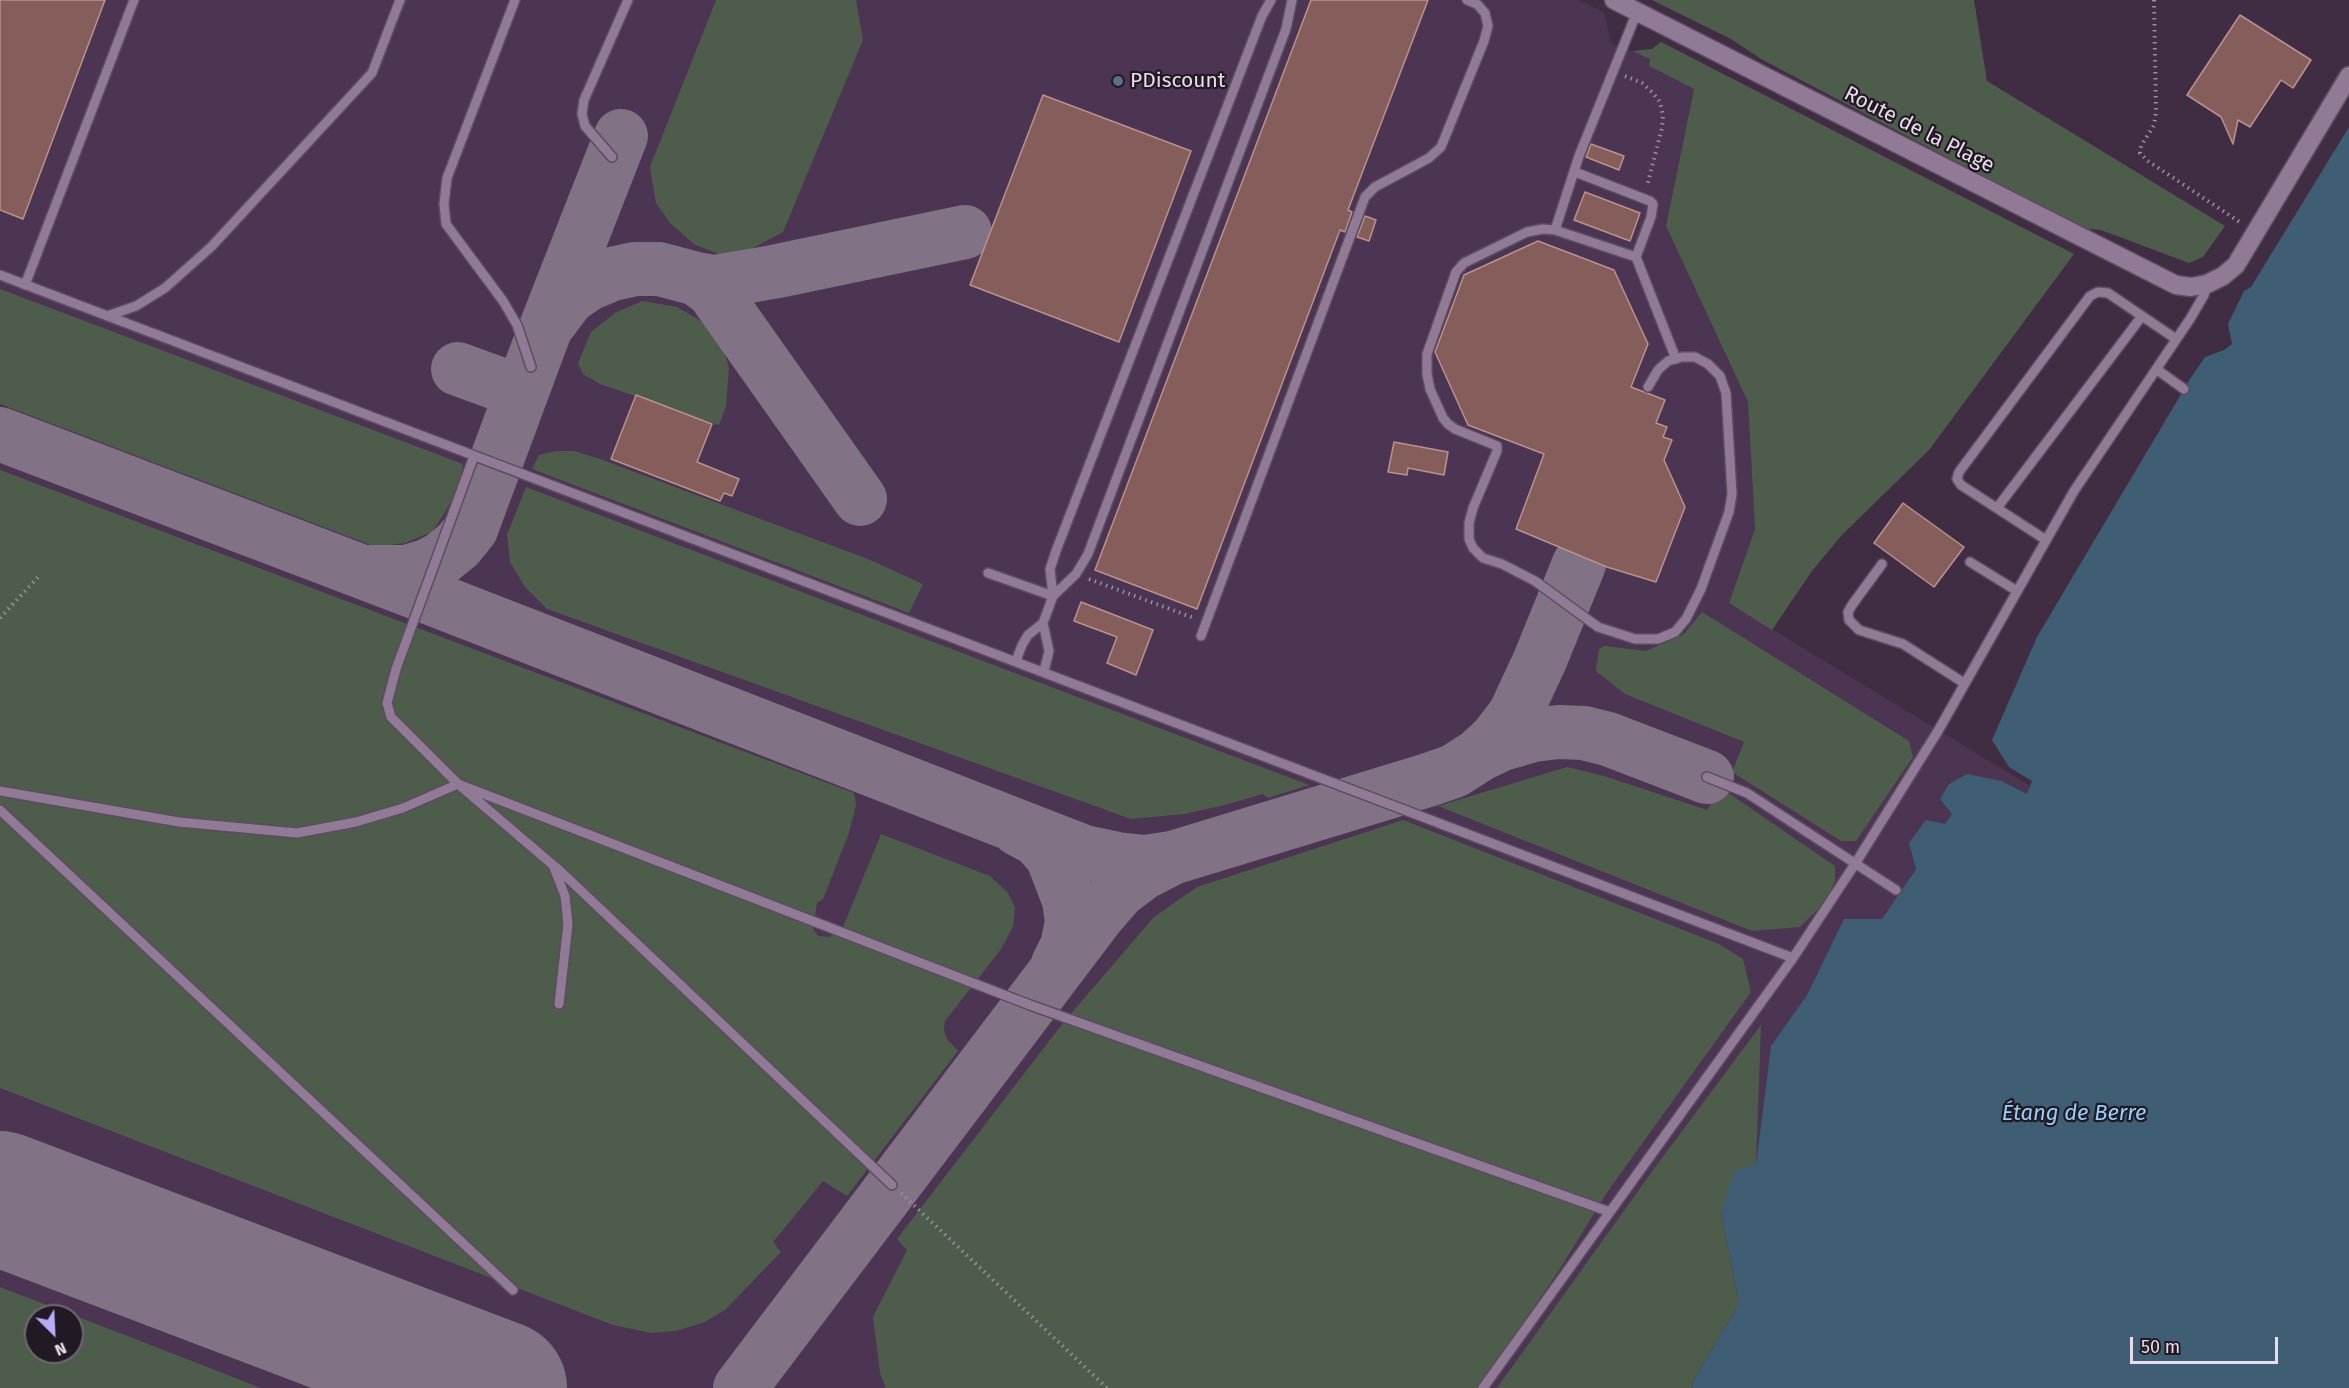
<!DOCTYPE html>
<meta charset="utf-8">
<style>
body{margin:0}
#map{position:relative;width:2349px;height:1388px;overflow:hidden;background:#402d44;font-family:"Fira Sans",sans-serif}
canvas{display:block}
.north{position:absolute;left:24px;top:1304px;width:60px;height:60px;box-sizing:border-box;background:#211923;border:2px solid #716773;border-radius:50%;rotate:156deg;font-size:16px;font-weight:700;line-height:24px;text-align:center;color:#e8dcea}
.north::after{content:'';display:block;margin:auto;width:21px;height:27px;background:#b8abf7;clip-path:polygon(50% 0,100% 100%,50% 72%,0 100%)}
.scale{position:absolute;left:2130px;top:1337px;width:148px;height:27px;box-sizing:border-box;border:3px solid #e8dcea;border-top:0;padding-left:8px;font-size:18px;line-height:21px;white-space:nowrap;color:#e8dcea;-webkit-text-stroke:4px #211923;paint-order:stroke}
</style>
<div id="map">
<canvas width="2349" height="1388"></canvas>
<div class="north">N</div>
<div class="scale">50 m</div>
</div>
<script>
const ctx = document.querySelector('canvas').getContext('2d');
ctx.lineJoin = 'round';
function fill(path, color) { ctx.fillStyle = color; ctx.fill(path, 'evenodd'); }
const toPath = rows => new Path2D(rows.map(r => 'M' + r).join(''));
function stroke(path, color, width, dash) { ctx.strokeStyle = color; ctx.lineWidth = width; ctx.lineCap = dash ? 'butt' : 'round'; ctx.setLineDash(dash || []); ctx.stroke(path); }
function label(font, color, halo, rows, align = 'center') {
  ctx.font = font + ' "Fira Sans",sans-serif'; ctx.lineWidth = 4.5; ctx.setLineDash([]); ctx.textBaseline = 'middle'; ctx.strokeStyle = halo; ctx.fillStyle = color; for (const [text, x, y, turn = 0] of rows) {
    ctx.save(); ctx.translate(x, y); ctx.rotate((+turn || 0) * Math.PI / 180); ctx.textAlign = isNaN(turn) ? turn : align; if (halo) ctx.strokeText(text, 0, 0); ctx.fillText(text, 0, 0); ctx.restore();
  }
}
const built = toPath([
 [0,0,1579,0,1604,12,1611,43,1651,59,1649,66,1694,89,1666,226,1748,402,1755,529,1729,603,2030,786,2027,795,2002,781,1940,799,1952,814,1945,824,1909,843,1916,869,1882,919,1844,920,1807,995,1771,1046,1756,1164,1692,1388,0,1388],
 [36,1316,72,1316,72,1352,36,1352]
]);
const green = toPath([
 [716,0,856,0,863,40,783,232,751,249,722,255,695,245,670,223,656,203,650,167],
 [1652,0,1974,0,1987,81,2225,226,2203,257,2189,263,2101,230,2081,228,1761,59,1731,39],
 [1661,42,2074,254,1929,450,1841,536,1812,571,1772,630,1729,603,1755,529,1748,402,1666,226,1694,89,1649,66,1650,59,1632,51,1652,49],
 [0,289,463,464,459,487,444,514,432,532,405,543,376,547,0,404],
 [642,301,677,307,701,321,722,344,729,368,726,406,719,425,600,384,583,374,578,363,591,332,615,313],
 [557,451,574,451,600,459,868,559,923,584,909,613,532,469,539,455],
 [0,470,854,793,856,805,849,833,823,899,817,903,813,929,818,936,829,937,843,927,881,834,990,876,1008,893,1015,908,1013,927,1001,949,945,1021,944,1030,947,1039,958,1051,847,1196,823,1181,773,1242,781,1252,725,1310,705,1322,676,1331,651,1333,613,1325,0,1088],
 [526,487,1309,785,1268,798,1263,794,1225,805,1184,814,1131,819,547,609,525,587,510,562,507,535],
 [1702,612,1909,741,1913,757,1856,841,1841,841,1732,772,1744,742,1625,694,1596,671,1599,649,1605,646,1646,651,1684,634],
 [1567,767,1601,775,1707,810,1721,788,1835,866,1835,881,1826,901,1800,927,1752,931,1438,806],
 [1403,820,1719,944,1743,959,1751,992,1608,1191,1556,1275,1478,1388,886,1388,880,1373,873,1317,907,1250,897,1239,1063,1023,1154,917,1197,887],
 [1761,1025,1756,1164,1721,1211,1739,1303,1694,1380,1692,1388,1497,1388,1656,1166],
 [0,1287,125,1335,261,1388,0,1388],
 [36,1316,72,1316,72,1352,36,1352]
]);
const water = toPath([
 [2349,127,2349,1388,1692,1388,1694,1380,1739,1303,1721,1211,1735,1171,1756,1164,1771,1046,1807,995,1844,919,1882,919,1916,869,1909,843,1926,820,1945,824,1952,814,1940,799,1949,784,1967,774,2002,781,2027,794,2032,781,2009,767,1992,740,2037,637,2190,379,2205,357,2224,350,2232,344,2228,324,2244,291,2251,287]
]);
const taxiway = toPath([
 [697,279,714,282,773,272,965,232],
 [550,322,568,298,588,284,612,274,635,269,659,269,697,279,713,291,860,499],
 [458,369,521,392],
 [0,434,423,595,1084,852,1117,859,1145,862,1172,858,1428,780,1454,771,1479,755,1496,739,1515,714,1540,660,1579,564],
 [370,572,406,572,427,566,442,558,458,545,471,529,543,335,621,136],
 [1479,755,1502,744,1533,735,1559,732,1584,733,1608,739,1707,777],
 [1018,829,1037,839,1052,856,1069,900,1072,922,1067,946,1058,964],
 [740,1388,1099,914,1119,891,1143,873,1172,858]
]);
const runway = toPath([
 [0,1198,500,1388]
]);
const building = toPath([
 [0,0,105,0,23,219,0,210,0,0],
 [1311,0,1428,0,1348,210,1352,212,1345,232,1340,230,1197,609,1095,570,1311,0],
 [2240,15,2311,60,2293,88,2281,80,2250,127,2238,120,2233,144,2221,117,2187,95,2240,15],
 [1043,95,1191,151,1119,342,970,285,1043,95],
 [1591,144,1624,156,1619,170,1586,157,1591,144],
 [1585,192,1640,213,1630,241,1574,220,1585,192],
 [1365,216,1376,220,1369,241,1357,237,1365,216],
 [1538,241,1614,270,1648,344,1631,387,1665,400,1656,423,1667,427,1663,437,1672,440,1664,460,1685,507,1656,582,1607,567,1516,529,1544,454,1468,425,1435,352,1464,275,1538,241],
 [636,395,712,424,697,462,739,479,732,496,724,493,720,501,611,459,636,395],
 [1394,442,1448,452,1444,475,1408,468,1407,475,1388,472,1394,442],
 [1903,503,1964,547,1934,587,1874,543,1903,503],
 [1081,602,1153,630,1136,675,1107,663,1117,637,1074,621,1081,602]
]);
const path = toPath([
 [2154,0,2156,112,2154,125,2141,146,2140,153,2148,161,2241,223],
 [1625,76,1642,83,1652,92,1660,102,1663,116,1662,128,1647,186],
 [1089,579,1194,618],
 [0,618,39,576],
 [901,1193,1107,1388]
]);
const lane = toPath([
 [515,0,447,178,444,204,446,224,503,301,517,325,531,367],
 [1271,0,1262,16,1056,551,1050,569,1053,596,1076,574,1088,554,1286,29,1292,0],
 [612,157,585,126,582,114,584,100,628,0],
 [1575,172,1650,201,1653,204,1651,217,1636,257,1676,359],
 [1555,230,1579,156,1637,12],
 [1636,257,1555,230,1543,229,1527,232,1464,263,1456,272,1427,354,1427,374,1430,389,1443,418,1448,424,1455,429,1497,446,1497,451,1473,508,1469,523,1469,539,1473,548,1483,558,1502,564,1535,581,1598,627,1635,639,1658,639,1675,632,1686,619,1701,589,1729,512,1732,494,1726,393,1720,376,1708,364,1695,357,1682,357,1668,361,1658,370,1648,387],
 [0,275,1793,958],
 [25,285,134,0],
 [107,316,136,306,165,288,211,247,372,73,400,0],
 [2156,369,2184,389],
 [474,456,396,669,387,703,391,717,458,784,1030,1005,1610,1212],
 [1997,508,2142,316],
 [2046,540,1961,485,1957,479,1959,472,2090,296,2098,292,2108,293,2176,339],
 [1970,562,2017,591],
 [1882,564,1852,605,1848,612,1849,620,1859,630,1903,644,1964,683],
 [988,573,1053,596,1043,623],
 [1201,636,1365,197,1375,187,1429,158,1441,147,1484,41,1488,26,1485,13,1477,4,1467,0],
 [1016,661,1022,645,1028,635,1043,623,1049,651,1044,671],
 [1707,777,1747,793,1896,890],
 [0,791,179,822,297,833,356,822,403,808,458,784,553,865,565,896,568,924,559,1004],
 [0,810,513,1290],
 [556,867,892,1185],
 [1483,1388,1793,958,1855,864,1938,731,2074,491,2190,319,2204,295,2207,284]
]);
const street = toPath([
 [1614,0,2176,285,2191,287,2207,284,2223,276,2236,265,2349,76]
]);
const markers = [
 [1118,81,6,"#5c6f8a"]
];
const poiNames = [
 ["PDiscount",1130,81]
];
const streetNames = [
 ["Route de la Plage",1919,130,27]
];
const waterNames = [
 ["Étang de Berre",2074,1114]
];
fill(built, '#4c3552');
fill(green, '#4e5c4c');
fill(water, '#3f5d73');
stroke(taxiway, '#827285', 54);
stroke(runway, '#827285', 134);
fill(building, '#855e5b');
stroke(building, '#b9928e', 1.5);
stroke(lane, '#5c4c60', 12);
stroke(street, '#5c4c60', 21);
stroke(path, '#9c8d9f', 4, [1.5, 4.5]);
stroke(lane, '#907a95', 9);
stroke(street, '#907a95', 18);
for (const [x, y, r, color] of markers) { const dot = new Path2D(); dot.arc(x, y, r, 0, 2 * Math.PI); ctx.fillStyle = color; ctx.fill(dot); stroke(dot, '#211923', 2); }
label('21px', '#e8dcea', '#211923', poiNames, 'left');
label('21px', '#e8dcea', '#211923', streetNames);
label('italic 22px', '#97cef7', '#211923', waterNames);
</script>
